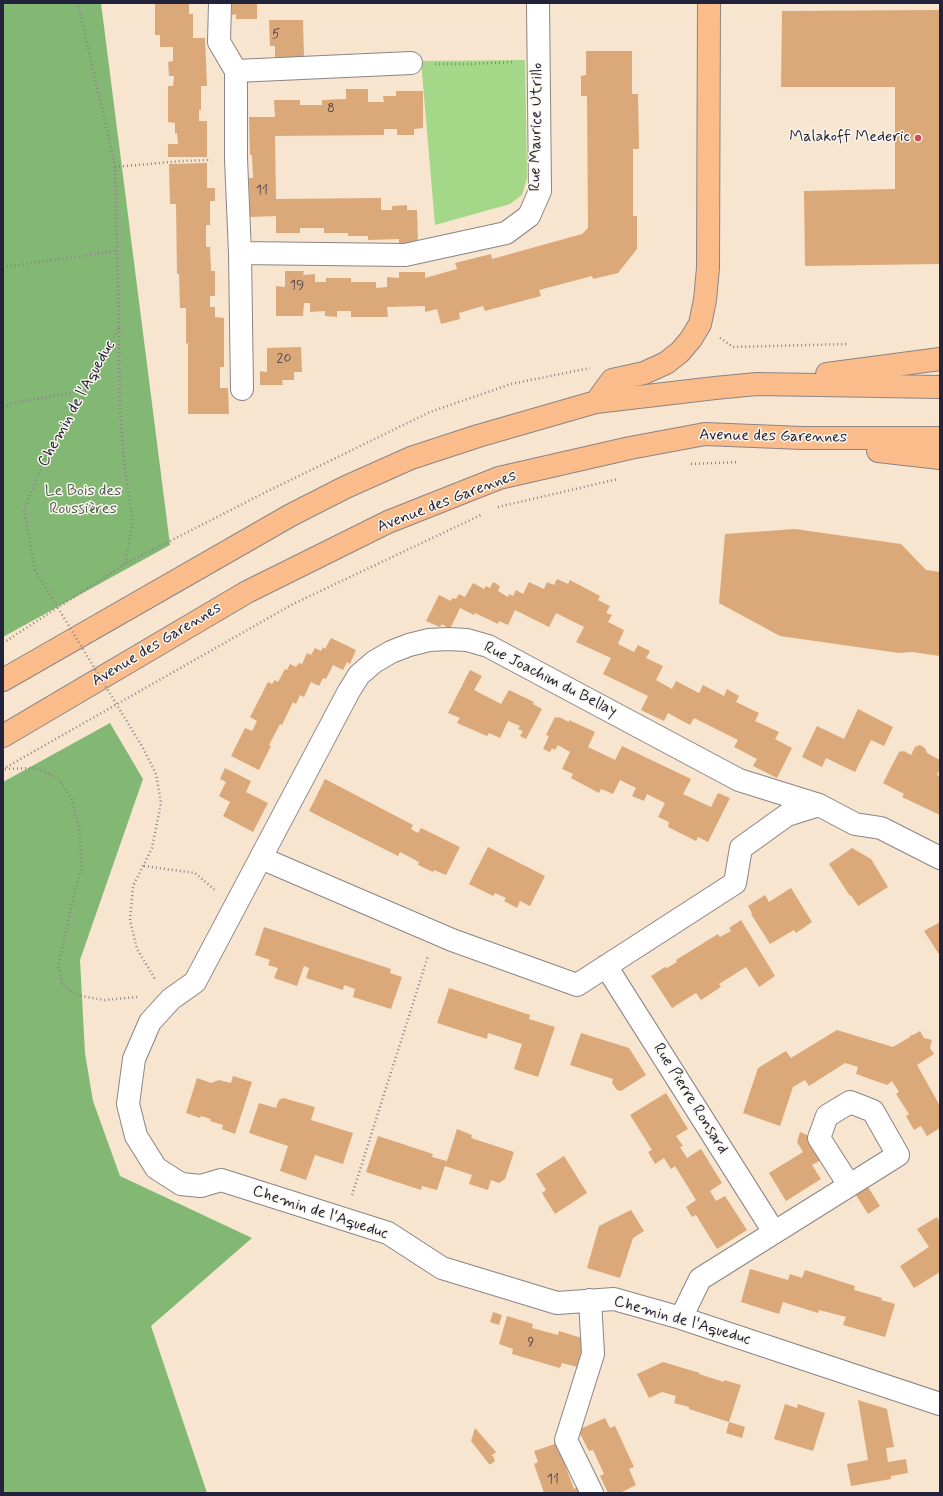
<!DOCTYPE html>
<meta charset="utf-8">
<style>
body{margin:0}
#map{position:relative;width:943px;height:1496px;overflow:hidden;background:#f7e5cf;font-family:Mynerve,sans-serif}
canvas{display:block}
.frame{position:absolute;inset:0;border:4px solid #22223b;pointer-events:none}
</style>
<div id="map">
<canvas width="943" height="1496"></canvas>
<div class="frame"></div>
</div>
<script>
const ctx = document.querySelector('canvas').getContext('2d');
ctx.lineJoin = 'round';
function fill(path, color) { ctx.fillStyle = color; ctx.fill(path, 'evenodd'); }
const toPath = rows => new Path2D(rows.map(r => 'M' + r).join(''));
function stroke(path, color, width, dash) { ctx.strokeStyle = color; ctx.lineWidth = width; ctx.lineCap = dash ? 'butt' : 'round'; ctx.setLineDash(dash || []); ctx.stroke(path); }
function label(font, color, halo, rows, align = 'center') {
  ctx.font = font + ' Mynerve,sans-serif'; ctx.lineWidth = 3; ctx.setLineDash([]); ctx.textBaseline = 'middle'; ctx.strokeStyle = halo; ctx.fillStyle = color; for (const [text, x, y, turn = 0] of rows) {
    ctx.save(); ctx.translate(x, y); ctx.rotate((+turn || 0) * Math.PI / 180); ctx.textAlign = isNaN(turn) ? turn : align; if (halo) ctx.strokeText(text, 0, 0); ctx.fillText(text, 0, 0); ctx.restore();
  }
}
const green = toPath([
 [525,60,527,178,522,195,510,204,435,225,421,61]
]);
const forest = toPath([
 [3,3,101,3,170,545,3,637],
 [110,723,143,779,80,960,85,1053,93,1101,120,1176,252,1238,151,1326,207,1493,3,1493,3,782]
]);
const building = toPath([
 [155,3,189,3,189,14,193,14,193,38,205,38,207,86,201,86,201,110,199,110,199,121,207,121,207,157,168,157,168,144,178,144,177,133,175,134,175,123,168,122,168,86,173,86,174,76,169,76,168,62,173,61,173,47,160,47,160,35,155,35],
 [232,3,257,3,257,19,236,19,236,14,232,15],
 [940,10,940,264,805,266,804,191,895,189,895,87,781,87,782,11],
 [269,20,303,20,304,57,275,58,275,46,270,46],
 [586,51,632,51,632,94,638,94,639,149,633,149,633,216,637,216,637,249,618,273,593,279,592,276,539,290,541,296,485,311,483,306,459,313,460,319,441,324,437,309,425,312,425,306,387,307,388,317,351,317,351,311,337,311,337,317,325,316,325,311,310,312,310,303,304,303,303,316,276,316,276,286,285,287,285,271,304,271,303,275,315,274,315,282,326,282,326,278,351,278,351,282,376,282,376,288,387,287,387,277,399,278,399,272,425,272,425,278,457,269,455,263,491,254,492,259,582,234,588,228,587,96,581,96,581,76,586,75],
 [346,89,368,89,368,102,384,102,383,96,396,96,396,91,423,91,423,128,414,129,414,135,397,135,397,129,384,129,384,135,275,136,276,199,381,198,381,210,392,210,392,206,407,205,407,210,417,210,418,243,399,243,399,239,368,240,368,236,348,236,348,233,324,233,324,228,300,228,300,233,276,233,276,216,250,217,249,178,253,178,252,155,250,155,249,117,275,117,274,100,300,100,300,105,322,105,322,100,346,99],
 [207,163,207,188,215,188,215,201,210,201,210,225,206,225,206,247,210,247,211,271,215,271,215,296,210,296,210,307,215,307,215,317,224,318,224,367,220,367,220,388,228,388,229,414,188,414,188,343,186,344,186,308,180,308,179,274,177,274,176,204,170,204,169,164],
 [301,347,302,372,294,372,294,380,282,380,283,385,260,385,260,371,267,372,267,348],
 [795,529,901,544,926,570,940,572,940,656,912,652,899,653,780,636,719,603,725,534],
 [557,579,568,584,570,580,600,596,598,600,610,606,606,613,612,615,608,622,624,630,618,644,634,652,638,645,650,651,646,658,663,666,656,680,672,689,676,681,699,693,703,685,724,696,727,689,739,696,736,702,759,713,755,721,779,732,775,739,792,748,777,778,753,766,757,759,734,747,738,740,694,718,690,725,668,713,664,721,641,710,648,696,603,674,611,658,576,642,584,627,556,613,549,627,515,610,508,625,499,621,498,624,475,613,474,615,460,608,450,629,442,624,440,627,426,621,439,595,451,601,452,598,456,599,459,594,465,597,473,583,484,589,486,586,490,588,493,582,500,586,498,591,508,597,509,594,513,596,516,590,523,594,529,582,544,589,547,582,554,585],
 [331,638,356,650,350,664,347,662,343,670,333,665,326,679,323,678,319,686,311,682,304,697,300,695,296,704,293,702,282,725,280,724,269,745,271,746,259,770,231,756,245,728,252,731,257,721,250,717,268,682,272,684,275,680,278,682,285,669,287,670,290,664,296,667,299,663,302,664,307,653,311,655,315,648,321,651,323,647,325,649],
 [470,670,482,676,474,690,501,704,509,690,534,702,533,704,542,709,526,739,520,736,523,731,518,729,520,726,508,721,500,738,489,733,487,736,457,723,460,718,448,713],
 [858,709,893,727,884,746,871,740,855,772,826,758,822,767,802,757,817,726,844,739],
 [555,717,558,718,559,717,569,722,569,720,595,732,588,747,615,760,622,746,691,779,683,794,711,807,718,793,730,798,708,842,698,837,696,841,668,827,669,822,658,817,665,803,647,794,644,801,632,796,636,788,620,780,613,794,601,789,599,793,571,778,573,774,562,769,570,752,558,745,555,750,552,748,550,752,543,749,549,736,546,735],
 [920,745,925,748,927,753,940,760,940,769,937,775,940,777,940,815,902,797,904,794,883,783,899,752,904,751,911,755,915,747],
 [225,768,251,781,246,792,268,803,253,832,223,816,230,802,219,796,226,782,220,779],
 [325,779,413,825,411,829,418,833,421,828,460,847,446,875,434,870,433,872,418,865,419,862,400,852,398,856,309,811],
 [488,847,545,876,530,906,520,901,517,908,504,901,506,898,495,893,493,896,469,884],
 [852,848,871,859,888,887,858,906,851,895,850,896,829,864],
 [791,888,812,922,796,933,794,930,770,944,751,914,752,913,748,906,765,895,769,902],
 [741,920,775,976,759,987,746,967,719,984,721,987,701,1000,696,993,672,1008,651,976,665,967,667,968,677,962,676,960,718,934,720,937,731,931,729,928],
 [940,922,940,956,924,931],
 [264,927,391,969,390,973,402,977,391,1009,353,997,355,989,344,985,343,990,306,978,309,968,304,966,297,986,274,978,278,968,268,965,270,960,255,955],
 [449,988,530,1015,529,1019,555,1027,538,1077,514,1069,522,1044,488,1033,487,1039,437,1023],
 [837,1030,893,1047,910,1037,911,1035,913,1035,920,1031,924,1038,932,1040,930,1048,934,1054,917,1065,940,1106,940,1128,927,1136,921,1126,914,1130,906,1116,909,1114,896,1094,899,1092,892,1081,887,1085,856,1074,858,1067,845,1063,809,1086,805,1080,793,1087,780,1126,743,1113,758,1068,786,1051,791,1058],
 [581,1033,629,1048,646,1075,621,1091,617,1090,612,1083,613,1079,570,1065],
 [233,1076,252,1082,235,1134,222,1129,223,1125,210,1121,211,1119,201,1116,200,1118,186,1113,197,1078,211,1083,219,1080,231,1083],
 [666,1093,688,1129,676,1136,683,1146,680,1147,687,1158,701,1149,722,1183,710,1191,716,1201,725,1196,747,1230,717,1249,696,1215,692,1217,686,1207,696,1200,675,1166,671,1169,664,1158,655,1164,648,1152,652,1150,630,1115],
 [283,1098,315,1107,311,1120,353,1133,343,1164,315,1155,306,1180,280,1171,288,1146,249,1133,259,1103,276,1108,279,1100],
 [457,1129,472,1135,471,1138,514,1152,505,1179,499,1183,491,1180,488,1190,469,1184,472,1175,445,1166,437,1190,422,1186,421,1190,366,1172,378,1136,433,1154,432,1157,447,1161],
 [800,1132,807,1135,823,1159,812,1165,821,1179,786,1201,769,1173,803,1152,797,1142],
 [564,1156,587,1193,555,1214,542,1193,546,1190,536,1174],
 [868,1187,880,1206,868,1214,856,1195],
 [631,1210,644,1231,633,1238,620,1278,587,1268,599,1226],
 [937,1217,940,1223,940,1272,914,1288,900,1266,929,1247,917,1229],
 [750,1269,788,1280,790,1274,802,1278,805,1270,855,1286,854,1290,882,1298,881,1300,895,1304,885,1337,843,1325,846,1317,819,1310,818,1313,783,1302,779,1314,741,1302],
 [493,1312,502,1315,499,1325,490,1322],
 [507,1316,533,1324,532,1328,558,1335,559,1331,585,1339,577,1367,562,1363,560,1368,512,1354,513,1349,499,1344],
 [663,1362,700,1373,699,1374,724,1382,724,1380,741,1385,729,1422,689,1409,689,1407,674,1403,676,1396,662,1392,649,1398,637,1374],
 [858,1400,887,1409,894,1447,886,1448,888,1462,906,1459,908,1473,891,1476,891,1479,851,1486,847,1464,868,1460],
 [785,1404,797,1408,798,1404,825,1413,813,1451,774,1439],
 [605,1418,610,1428,615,1426,634,1467,629,1469,636,1485,620,1493,608,1493,600,1476,604,1474,593,1450,589,1451,578,1430],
 [729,1422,745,1427,742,1438,726,1433],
 [475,1428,496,1452,491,1456,493,1456,495,1461,491,1464,489,1464,471,1441],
 [561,1442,569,1463,565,1465,574,1489,578,1487,580,1493,544,1493,534,1464,538,1462,534,1451]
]);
const path = toPath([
 [435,64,470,64,514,62],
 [115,167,182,161,211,160],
 [3,267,117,251],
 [119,328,120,411,125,470,133,522,125,563],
 [720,338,733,347,848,344],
 [3,407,13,403,88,390],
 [691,464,738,462],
 [498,507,618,479],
 [35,570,24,509,48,451,88,390,119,327,115,167,78,3],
 [3,643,125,564,268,491,430,412,511,384,590,368],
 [143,748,156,774,161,803,152,848,133,886,130,920,137,949,155,979],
 [3,769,293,604,483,514],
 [5,769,35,768,57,777,71,797,79,827,82,866,73,899,58,968,63,985,76,995,104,1000,137,997],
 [144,866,195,873,216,891],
 [352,1195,428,956]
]);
const minor = toPath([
 [220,3,219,42,236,71,236,159,240,253,242,389],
 [236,71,411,63],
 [240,253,405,255,506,233,529,216,540,191,538,3],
 [261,858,452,940,577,985,735,883,741,848,787,815,819,805],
 [940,858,881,828,855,824,819,805,739,780,488,646,467,640,448,639,429,640,409,645,391,652,374,662,359,675,349,691,195,982,171,999,150,1022,134,1059,128,1104,136,1136,156,1168,181,1184,201,1186,221,1180,388,1233,442,1268,557,1303,614,1299,681,1318,940,1404],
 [606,966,774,1232],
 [590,1300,593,1354,566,1440,592,1493],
 [681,1318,700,1279,898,1155,873,1111,850,1102,827,1116,819,1138,849,1185]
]);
const major = toPath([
 [827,374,940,359],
 [596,402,612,380,644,373,666,363,680,352,691,339,700,324,705,300,708,268,709,3],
 [878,451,940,458],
 [3,680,291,515,346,487,411,458,478,436,596,402,715,388,757,384,940,387],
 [3,736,247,592,388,522,499,478,630,448,705,434,802,438,940,438]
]);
const pathBridge = toPath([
 [35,570,143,748]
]);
const markers = [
 [918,138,4,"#d1495b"]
];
const numberNames = [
 ["5",276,35],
 ["8",331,109],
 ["11",262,191],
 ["19",297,286],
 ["20",284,359],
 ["9",531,1343],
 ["11",553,1480]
];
const streetNames = [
 ["Rue Maurice Utrillo",537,127,-89],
 ["Chemin de l'Aqueduc",77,404,-61],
 ["Avenue des Garennes",773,437,1],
 ["Avenue des Garennes",447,502,-21],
 ["Avenue des Garennes",157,645,-31],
 ["Rue Joachim du Bellay",550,680,27],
 ["Rue Pierre Ronsard",690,1099,58],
 ["Chemin de l'Aqueduc",320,1213,18],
 ["Chemin de l'Aqueduc",682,1321,16]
];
const poiNames = [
 ["Malakoff Mederic",910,138]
];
const parkNames = [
 ["Le Bois des",83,492],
 ["Roussières",83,510]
];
fill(green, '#a4d787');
fill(forest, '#83b874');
fill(building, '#dba979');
stroke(minor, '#8c8485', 24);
stroke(major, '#8c8485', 24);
stroke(path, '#8c8485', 2.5, [1, 3]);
stroke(minor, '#fff', 22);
stroke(major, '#fabc8b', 22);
stroke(pathBridge, '#8c8485', 2.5, [1, 3]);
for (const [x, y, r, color] of markers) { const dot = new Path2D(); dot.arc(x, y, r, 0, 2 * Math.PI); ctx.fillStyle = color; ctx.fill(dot); stroke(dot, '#fbf7ec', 1.5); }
label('14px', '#50444a', null, numberNames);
label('16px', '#22223b', '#fbf7ec', streetNames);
label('16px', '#22223b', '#fbf7ec', poiNames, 'right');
label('16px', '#495852', '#fbf7ec', parkNames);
</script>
